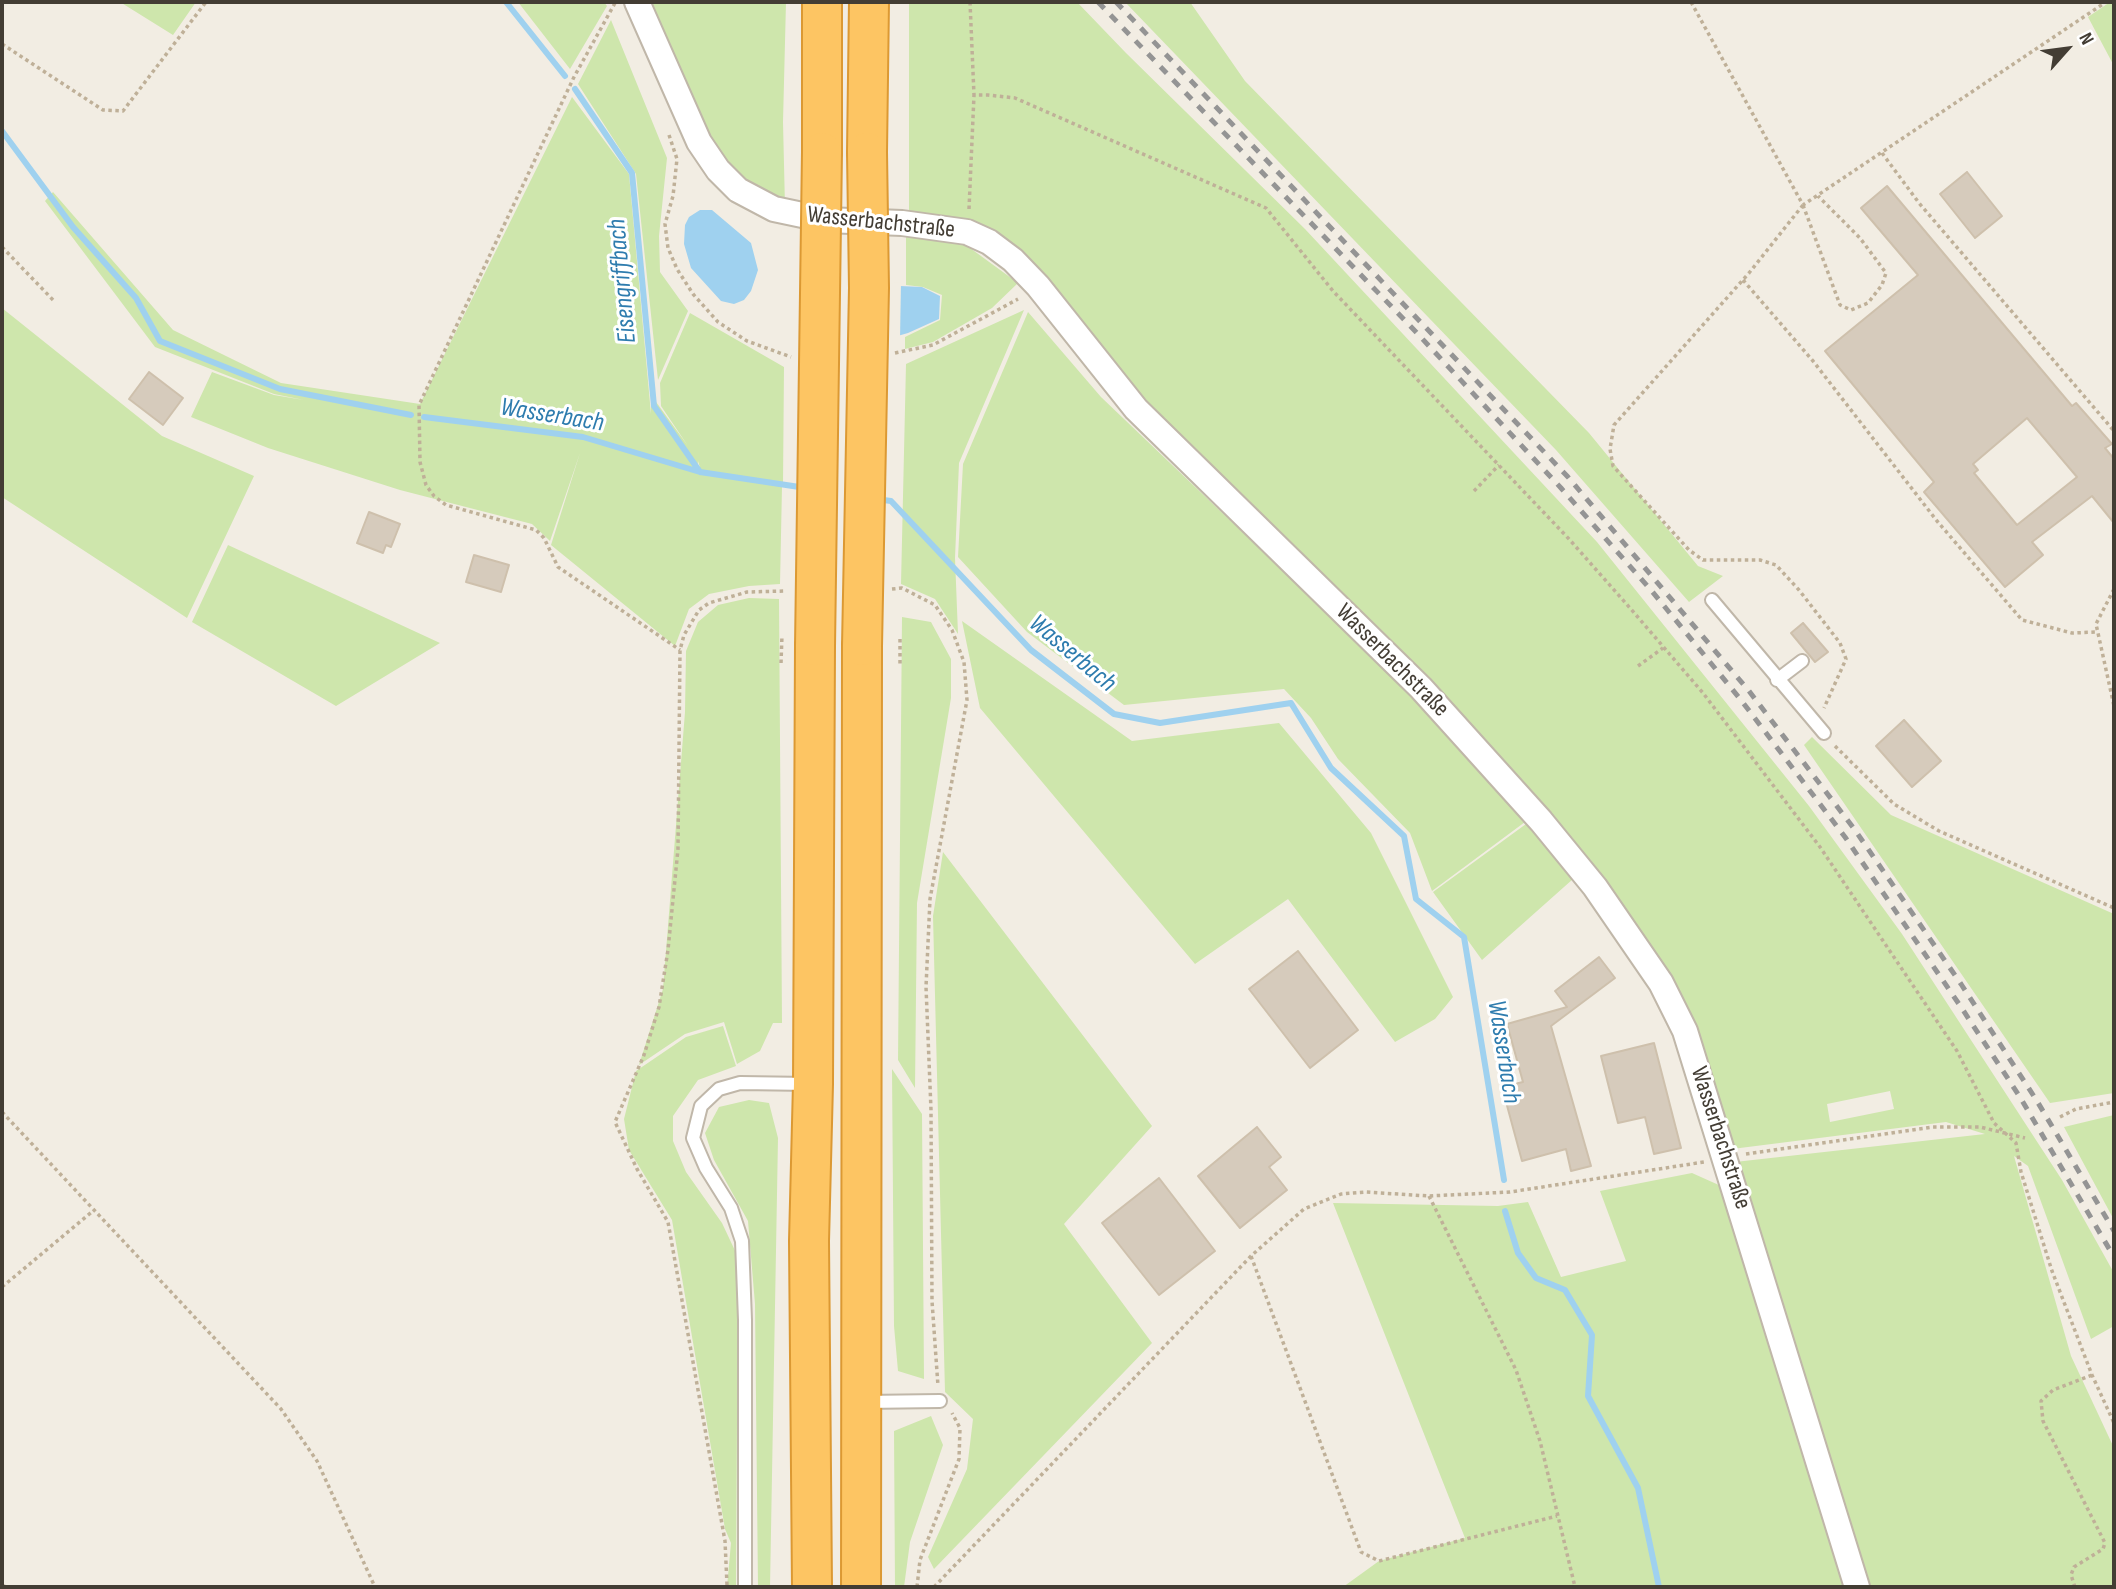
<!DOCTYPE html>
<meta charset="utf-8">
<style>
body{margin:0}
#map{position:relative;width:2116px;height:1589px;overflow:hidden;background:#f2ede3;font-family:"Sofia Sans Condensed",sans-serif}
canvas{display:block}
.frame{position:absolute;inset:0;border:4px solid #433d34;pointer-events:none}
.north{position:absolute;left:2032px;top:14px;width:70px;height:70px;-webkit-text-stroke:5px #fff;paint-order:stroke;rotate:62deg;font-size:19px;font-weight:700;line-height:28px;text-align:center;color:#433d34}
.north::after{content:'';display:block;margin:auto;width:24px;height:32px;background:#433d34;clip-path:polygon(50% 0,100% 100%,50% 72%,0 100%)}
</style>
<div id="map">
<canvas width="2116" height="1589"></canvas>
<div class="frame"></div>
<div class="north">N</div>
</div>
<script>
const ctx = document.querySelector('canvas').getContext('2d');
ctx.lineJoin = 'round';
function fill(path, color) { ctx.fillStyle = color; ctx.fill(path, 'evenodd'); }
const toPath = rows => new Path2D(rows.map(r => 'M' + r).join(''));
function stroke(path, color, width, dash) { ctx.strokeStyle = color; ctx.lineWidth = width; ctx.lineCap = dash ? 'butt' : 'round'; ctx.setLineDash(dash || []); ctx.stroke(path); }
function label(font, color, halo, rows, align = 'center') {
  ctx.font = font + ' "Sofia Sans Condensed",sans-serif'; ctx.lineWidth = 6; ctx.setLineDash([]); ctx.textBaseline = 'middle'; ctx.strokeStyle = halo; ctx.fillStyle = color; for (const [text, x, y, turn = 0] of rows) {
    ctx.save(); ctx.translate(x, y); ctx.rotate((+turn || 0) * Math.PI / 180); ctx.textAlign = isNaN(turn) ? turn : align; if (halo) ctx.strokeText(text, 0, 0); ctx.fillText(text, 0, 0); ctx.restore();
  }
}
const green = toPath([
 [120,2,196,2,173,35],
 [518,2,604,2,607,6,570,69],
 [645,2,786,2,783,122,785,207,722,167],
 [909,2,1077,2,1126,53,1305,229,1597,542,1809,806,1902,934,2062,1180,2114,1273,2114,1326,2091,1339,2028,1166,2014,1156,2071,1356,2114,1448,2114,1587,1861,1587,1735,1162,1985,1134,1946,1122,1732,1149,1636,928,964,221,909,211],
 [1890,1091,1894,1109,1830,1122,1827,1104],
 [1125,2,1190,2,1245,81,1589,433,1698,566,1723,576,1689,602,1556,450],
 [2110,2,2114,2,2114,66,2088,17],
 [611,20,667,158,659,236,660,272,688,311,658,380,636,174,578,84],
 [572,97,629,174,651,414,651,395,688,446,661,406,660,383,690,313,784,367,783,484,701,471,698,461,697,472,782,486,780,584,749,586,709,594,689,609,675,646,551,545,580,453,550,541,532,524,400,490,268,448,191,417,212,372,274,395,304,400,274,394,155,347,45,201,53,192,173,330,281,383,420,404],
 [906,233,959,240,1018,283,992,308,933,342,905,349,905,337,940,320,942,295,923,287,906,285],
 [2,308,162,436,254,476,187,618,2,497],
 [1024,310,959,463,955,558,958,634,935,599,901,584,906,364],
 [1028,312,1101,397,1440,721,1525,822,1432,891,1410,833,1338,759,1311,718,1284,689,1124,705,1027,632,958,557,963,464],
 [228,545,440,643,336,706,192,622],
 [749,598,779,599,782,1023,773,1023,760,1051,737,1064,724,1022,685,1034,639,1065,663,989,685,712,686,651,698,622,718,605],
 [902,617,931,622,951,659,951,698,917,903,915,1088,898,1060],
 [962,621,1132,741,1279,723,1371,833,1453,997,1435,1019,1395,1042,1288,899,1195,964,980,708],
 [1812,737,1891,815,2114,914,2114,1093,2050,1103,1804,745],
 [1526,824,1573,879,1482,960,1433,892],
 [943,852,1152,1126,1064,1224,1152,1343,934,1569,928,1557,967,1469,973,1419,945,1392,933,916],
 [723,1026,736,1066,698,1080,673,1116,673,1141,686,1172,722,1223,738,1257,736,1587,727,1587,731,1543,725,1529,672,1220,629,1150,624,1119,636,1071,686,1037],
 [892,1069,922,1114,924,1379,898,1371,894,1326],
 [749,1100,769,1103,778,1138,770,1587,758,1587,755,1304,748,1221,714,1160,705,1133,719,1107],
 [2114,1115,2114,1220,2064,1127],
 [1692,1173,1721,1186,1844,1587,1343,1587,1379,1561,1465,1538,1333,1203,1498,1206,1528,1202,1561,1277,1626,1261,1600,1191],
 [931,1416,943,1445,910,1542,904,1587,895,1587,894,1431]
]);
const water = toPath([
 [700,210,712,210,751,243,758,270,751,291,744,300,734,304,721,301,691,268,684,244,685,225,689,217],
 [900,286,922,287,940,296,939,319,908,333,880,341]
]);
const pier = toPath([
 [901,282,900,339,881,344,859,343,845,331,848,299,872,286]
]);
const stream = toPath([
 [506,2,565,76],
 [575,89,632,173,654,406,700,472],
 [2,131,73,227,136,298,160,341,280,389,411,415],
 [424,417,583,437,700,472,806,488],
 [876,499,891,501,1031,650,1114,714,1160,723,1291,703,1331,768,1404,836,1416,899,1464,937,1504,1180],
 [1505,1211,1518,1253,1536,1278,1565,1290,1592,1335,1588,1396,1638,1488,1659,1587]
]);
const building = toPath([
 [1967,172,2002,216,1975,238,1940,194,1967,172],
 [1887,186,2072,406,2076,403,2112,444,2105,448,2114,459,2114,523,2092,496,2032,542,2043,555,2005,587,1924,492,1934,482,1825,351,1918,275,1861,208,1887,186],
 [2027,418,2077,477,2017,525,1974,473,1978,470,1973,464,2027,418],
 [149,372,183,398,163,425,129,399,149,372],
 [369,512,400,524,391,547,386,545,383,553,357,543,369,512],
 [474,555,509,565,501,592,466,582,474,555],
 [1803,623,1828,652,1815,662,1791,633,1803,623],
 [1904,720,1941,761,1912,787,1876,746,1904,720],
 [1298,951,1358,1030,1310,1068,1249,989,1298,951],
 [1599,957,1615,978,1551,1026,1591,1166,1571,1171,1566,1149,1522,1161,1502,1087,1523,1082,1507,1024,1567,1007,1555,991,1599,957],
 [1654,1043,1681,1148,1654,1154,1645,1117,1618,1123,1601,1056,1654,1043],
 [1257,1127,1281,1157,1269,1167,1287,1190,1240,1228,1198,1176,1257,1127],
 [1159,1178,1215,1251,1159,1295,1102,1223,1159,1178]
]);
const path = toPath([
 [970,2,974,95],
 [1691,2,1803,205,2106,2],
 [615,3,574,77,419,405,420,462,426,485,434,496,446,505,536,530,544,538,558,567,680,650],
 [2,44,103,110,123,111,206,2],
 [669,135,677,159,673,196,665,224,668,248,677,269,693,294,718,322,747,341,791,357],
 [1882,153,1919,203,2114,431],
 [1803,205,1749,273,1614,425,1610,449,1613,466,1689,550,1703,560,1760,560,1776,565,1799,590,1840,643,1846,659,1824,708],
 [1803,205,1840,305,1851,310,1868,303,1882,285,1886,273,1860,238,1818,196],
 [969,209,974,95,988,95,1015,98,1266,208,1333,291,1569,539,1630,608,1703,693,1820,847,1957,1051,1994,1123,2016,1143,2021,1172,2052,1271,2092,1375,2114,1423],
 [2,247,55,302],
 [1743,280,1813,361,1937,521,2022,620,2072,633,2097,632],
 [895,353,933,345,1018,299],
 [1474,491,1499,465],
 [892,589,902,588,935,605,952,630,964,662,967,700,930,899,926,987,931,1110,932,1301,938,1386],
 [2114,589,2096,624,2114,706],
 [900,639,900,664],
 [781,663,782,635],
 [1638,666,1663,648],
 [1835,746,1894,804,1939,831,2114,908],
 [2,1112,281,1409,317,1461,375,1587],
 [2060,1117,2076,1109,2114,1102],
 [1746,1154,1933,1127,1980,1127,2025,1138],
 [1429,1196,1516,1370,1540,1441,1575,1587],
 [1251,1256,1361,1552,1379,1561,1557,1516],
 [2,1287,93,1211],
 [2,1585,6,1587],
 [727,1585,725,1541,668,1222,637,1169,615,1122,644,1055,659,1007,668,950,678,849,680,650,684,635,699,610,709,603,747,592,786,591],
 [917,1587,920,1560,959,1459,960,1428,952,1413],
 [934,1587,1251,1256,1304,1209,1341,1194,1365,1192,1429,1196,1510,1192,1704,1162],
 [2075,1587,2071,1575,2074,1567,2103,1549,2105,1543,2043,1421,2041,1401,2053,1390,2092,1375]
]);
const lane = toPath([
 [1712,600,1824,733],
 [1777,680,1802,661],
 [864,1402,940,1401],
 [745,1587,745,1320,742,1241,731,1208,706,1168,693,1138,701,1106,719,1089,740,1083,810,1084]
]);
const street = toPath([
 [637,2,699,142,718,170,738,190,774,209,826,220,902,223,967,232,989,242,1013,260,1038,286,1136,409,1421,688,1541,821,1595,887,1661,983,1685,1031,1857,1587]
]);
const highway = toPath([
 [822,152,822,2],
 [867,152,869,2],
 [812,1587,809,1241,813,1084,815,646],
 [861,1587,862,646]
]);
const rail = toPath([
 [1098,2,1416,332,1561,488,1651,590,1741,700,1845,837,1961,1007,2020,1097,2114,1257],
 [1116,2,1568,477,1749,691,1855,830,1961,984,2037,1101,2114,1231]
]);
const highwayBridge = toPath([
 [815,646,822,152],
 [862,646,869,288,867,152]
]);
const streetNames = [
 ["Wasserbachstraße",881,223,6],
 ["Wasserbachstraße",1392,661,45],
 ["Wasserbachstraße",1720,1138,72]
];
const waterNames = [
 ["Eisengriffbach",623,281,-95],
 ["Wasserbach",552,416,9],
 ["Wasserbach",1072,654,40],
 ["Wasserbach",1503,1052,81]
];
fill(green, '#cee6ac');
fill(water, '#9fd1ef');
fill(pier, '#f2ede3');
stroke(stream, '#9fd1ef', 6);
fill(building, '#d6cbbc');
stroke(building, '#cec0ac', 2);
stroke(lane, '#c0b7a9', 16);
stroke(street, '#c0b7a9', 28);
stroke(highway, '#dc9933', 42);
stroke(path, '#bfb098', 3.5, [3.5, 3.5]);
stroke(lane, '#fff', 12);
stroke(street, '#fff', 24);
stroke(highway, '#fdc563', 38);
stroke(rail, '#949494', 5, [9, 9]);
stroke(highwayBridge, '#dc9933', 42, []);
stroke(highwayBridge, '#fdc563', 38);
label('24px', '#433d34', '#fff', streetNames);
label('italic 26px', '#2e7cae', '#fff', waterNames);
</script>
